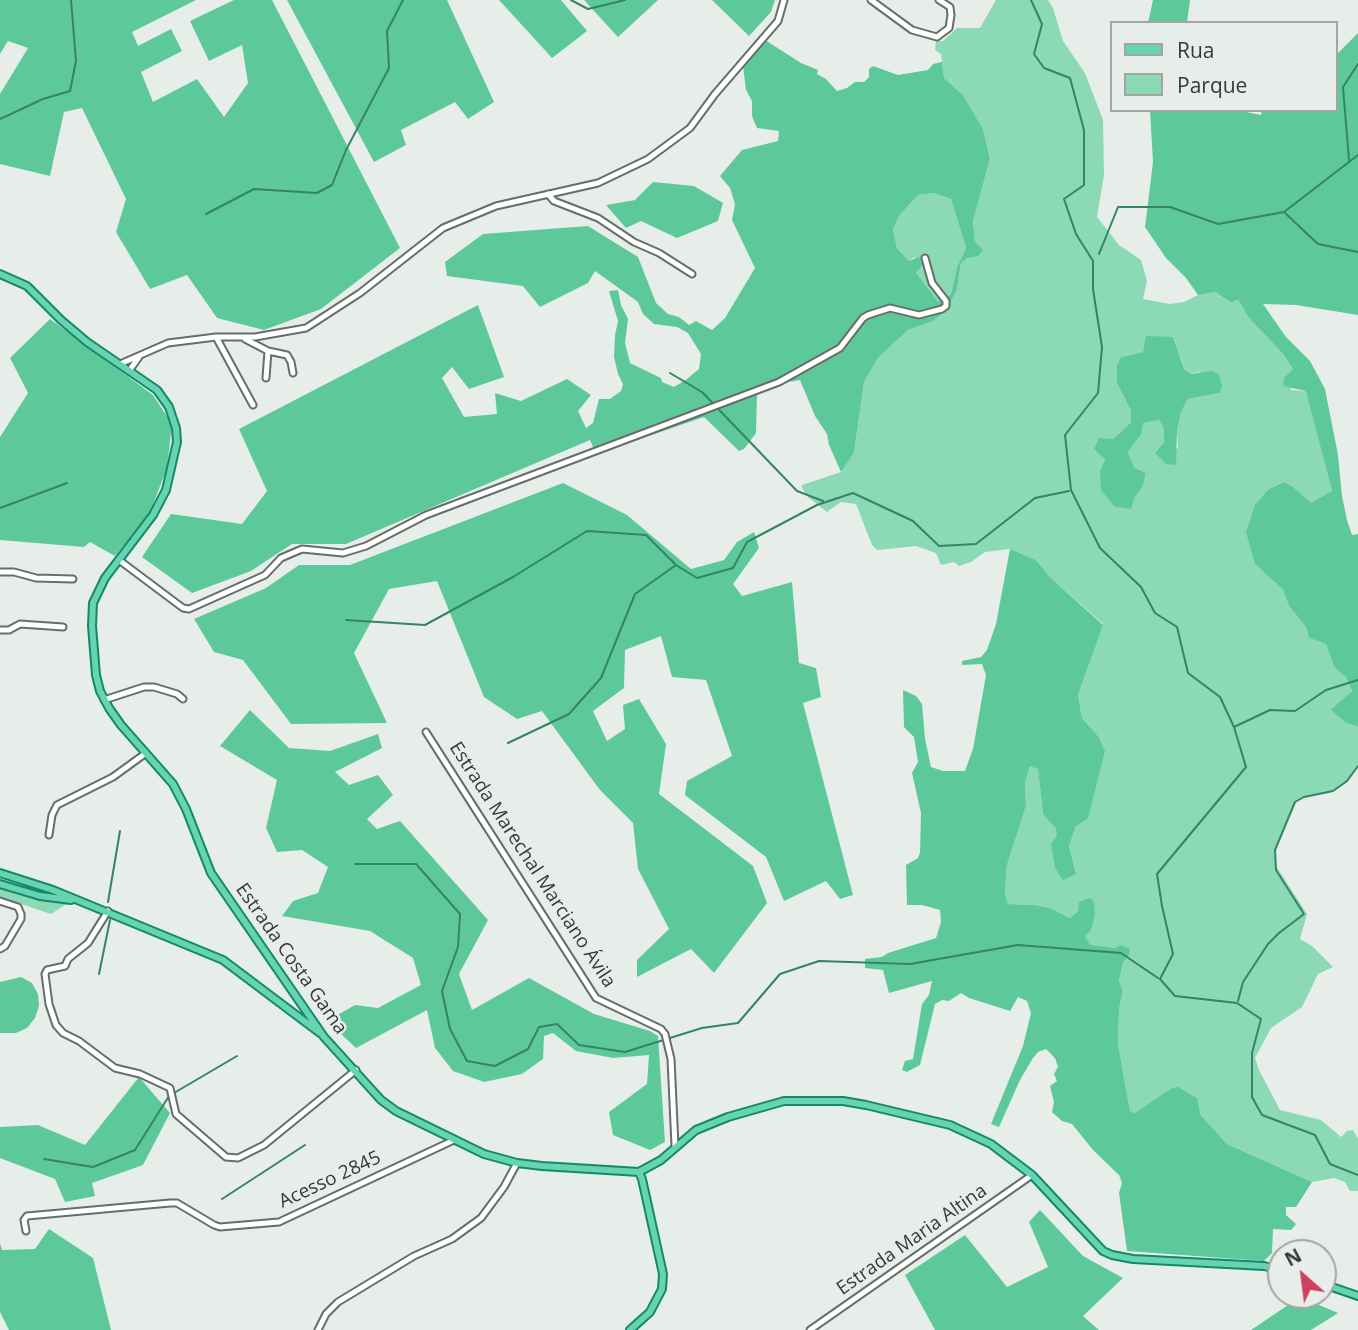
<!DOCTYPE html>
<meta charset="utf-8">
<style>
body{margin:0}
#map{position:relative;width:1358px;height:1330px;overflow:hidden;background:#e7eeea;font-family:"Open Sans",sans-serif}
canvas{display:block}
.legend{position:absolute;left:1110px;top:21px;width:228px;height:91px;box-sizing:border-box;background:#e7eeea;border:2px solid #a1a6a3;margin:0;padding:9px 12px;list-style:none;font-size:21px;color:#373938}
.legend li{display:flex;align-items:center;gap:14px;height:35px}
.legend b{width:35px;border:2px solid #a1a6a3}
.north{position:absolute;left:1267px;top:1239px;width:70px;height:70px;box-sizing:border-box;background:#e7eeea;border:2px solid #a1a6a3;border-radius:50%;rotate:332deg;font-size:19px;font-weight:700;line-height:28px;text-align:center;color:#373938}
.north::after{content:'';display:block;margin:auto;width:24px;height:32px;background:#cf3f5e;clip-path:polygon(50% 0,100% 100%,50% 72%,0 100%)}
</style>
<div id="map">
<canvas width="1358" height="1330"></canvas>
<ul class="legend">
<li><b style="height:9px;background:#66d3b3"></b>Rua</li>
<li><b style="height:19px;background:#8bd9b5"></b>Parque</li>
</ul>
<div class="north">N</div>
</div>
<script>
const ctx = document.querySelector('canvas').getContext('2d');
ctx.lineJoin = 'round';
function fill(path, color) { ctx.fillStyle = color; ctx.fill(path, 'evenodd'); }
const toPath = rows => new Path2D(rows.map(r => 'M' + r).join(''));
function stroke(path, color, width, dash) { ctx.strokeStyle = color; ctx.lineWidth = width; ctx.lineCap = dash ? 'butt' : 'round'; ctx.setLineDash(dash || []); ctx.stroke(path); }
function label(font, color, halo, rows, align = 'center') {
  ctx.font = font + ' "Open Sans",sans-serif'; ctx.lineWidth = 5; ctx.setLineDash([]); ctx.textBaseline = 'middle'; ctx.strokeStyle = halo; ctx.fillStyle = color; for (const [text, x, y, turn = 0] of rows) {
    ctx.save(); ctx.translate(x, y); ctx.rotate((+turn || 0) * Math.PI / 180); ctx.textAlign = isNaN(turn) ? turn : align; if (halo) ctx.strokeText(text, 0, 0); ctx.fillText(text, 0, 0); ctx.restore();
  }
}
const green = toPath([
 [996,0,1048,0,1053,8,1063,41,1085,73,1103,120,1104,175,1097,217,1119,245,1141,260,1147,281,1143,299,1170,304,1184,302,1198,295,1215,292,1230,303,1238,298,1249,318,1283,354,1293,369,1291,390,1306,391,1311,407,1332,491,1311,504,1292,486,1282,482,1269,489,1255,564,1283,590,1289,606,1306,627,1309,638,1326,644,1334,667,1346,677,1352,691,1332,710,1346,723,1358,727,1358,766,1347,781,1333,791,1304,797,1295,802,1275,850,1276,866,1307,914,1300,939,1312,946,1333,967,1318,974,1302,1007,1271,1028,1255,1058,1259,1070,1280,1110,1321,1120,1341,1137,1347,1131,1353,1130,1358,1139,1358,1191,1350,1191,1345,1182,1334,1178,1312,1182,1227,1144,1200,1114,1141,1109,1135,1113,1130,1111,1118,1044,1119,1010,1123,990,1119,981,1123,963,1129,955,1115,948,1090,946,1085,936,1095,915,1093,907,1078,911,1070,918,1050,908,1035,905,1008,904,1005,893,1007,865,1026,806,1025,783,1030,766,1038,768,1043,814,1056,829,1076,874,1069,846,1076,826,1098,736,1082,718,1078,695,1103,624,1051,578,1036,560,1010,549,985,552,971,562,959,566,954,562,941,565,936,553,916,546,877,550,872,545,856,504,841,502,827,512,808,497,802,488,802,485,841,472,854,453,864,382,878,358,908,330,931,322,957,289,961,263,975,242,973,221,990,159,983,129,963,95,944,78,941,54,935,50,936,41,943,41,957,28,980,28],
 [1173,337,1184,367,1191,374,1199,372,1220,393,1188,399,1181,412,1177,431,1178,449,1164,443,1164,429,1159,420,1142,423,1141,435,1128,452,1134,467,1146,473,1143,486,1134,499,1100,471,1113,439,1131,422,1131,411,1117,383,1118,366,1121,357,1143,352,1146,342],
 [933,193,951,199,966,248,957,267,951,294,938,303,915,273,915,257,909,261,897,248,893,229,899,216,918,195],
 [0,887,35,898,68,903,51,914,0,897]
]);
const forest = toPath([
 [0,0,196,0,132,32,138,46,171,29,182,51,141,72,153,102,197,79,224,117,248,83,242,45,209,61,190,21,234,0,272,0,400,248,321,309,264,330,217,318,187,275,150,289,116,232,126,199,82,108,64,112,50,176,0,164,0,94,28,48,8,41,0,54],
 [287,0,447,0,494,102,468,119,455,102,401,130,406,145,374,162],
 [499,0,561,0,587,31,552,58],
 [584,0,658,0,618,37],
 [712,0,775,0,771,12,749,36],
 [1153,0,1190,0,1187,23,1148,23],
 [1358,33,1358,315,1296,305,1263,304,1286,337,1310,361,1325,389,1338,455,1342,496,1347,520,1352,535,1358,534,1358,727,1346,723,1331,710,1352,691,1346,677,1334,667,1326,644,1309,638,1306,627,1289,606,1283,590,1255,564,1246,532,1255,505,1269,489,1283,482,1292,486,1311,503,1332,491,1306,391,1283,386,1284,378,1293,369,1283,354,1249,318,1238,299,1231,303,1215,292,1198,295,1186,278,1166,258,1145,227,1153,162,1150,110,1236,110,1261,115,1262,110,1335,110,1335,52,1338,53],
 [765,40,801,63,818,70,817,74,826,79,837,91,847,88,855,82,864,82,869,77,869,69,873,66,898,75,928,70,933,64,942,62,944,78,963,95,983,129,990,159,973,221,975,242,983,250,978,256,967,258,961,263,957,289,949,305,943,313,931,322,908,330,878,358,864,382,854,453,841,472,829,445,827,434,815,416,800,380,783,383,757,395,756,433,744,449,739,451,704,417,596,454,590,440,346,544,292,544,251,571,192,593,142,557,171,514,242,524,267,491,239,429,478,305,504,377,469,389,452,367,442,378,464,417,497,414,495,393,521,401,567,379,591,395,578,411,586,428,593,423,599,399,610,399,621,391,623,384,618,374,614,357,615,335,618,321,609,291,618,290,621,305,628,319,625,343,630,363,661,378,662,382,674,387,687,379,699,369,701,354,688,333,677,327,654,324,643,314,638,302,595,271,588,283,540,307,523,286,447,276,445,262,483,234,588,226,638,257,656,303,668,314,679,317,689,325,696,321,712,330,725,318,755,268,732,220,735,204,730,188,720,176,742,150,778,141,779,131,757,128,752,116,752,101,746,90,743,66],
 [933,193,951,199,966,248,957,267,951,294,938,302,916,273,923,264,919,257,909,261,897,248,893,229,899,216,918,195],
 [653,182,694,186,723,203,718,221,677,238,641,221,626,228,606,205,635,200],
 [50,319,153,395,172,424,167,468,150,512,115,556,90,542,84,547,0,540,0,437,28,393,10,358],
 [1146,336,1173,337,1184,368,1191,374,1212,371,1219,375,1222,386,1220,393,1188,399,1181,412,1177,431,1176,465,1166,464,1155,453,1164,443,1164,429,1159,420,1143,423,1141,435,1128,452,1134,467,1146,473,1143,486,1134,499,1131,509,1114,506,1101,490,1100,471,1105,459,1094,449,1099,438,1113,439,1131,422,1131,411,1117,383,1117,366,1121,357,1143,352],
 [563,483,627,515,691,569,724,560,737,542,754,532,759,548,733,584,742,596,792,582,799,663,816,668,821,697,803,703,853,895,840,899,826,881,784,901,766,857,685,795,687,781,732,756,706,680,672,677,661,636,625,650,624,688,593,711,607,741,625,729,623,705,639,699,666,744,659,794,753,866,767,903,714,973,691,949,637,977,637,960,669,929,638,869,633,823,600,790,542,711,517,719,484,697,437,581,389,589,354,653,387,723,291,724,243,660,214,652,194,619,266,588,299,565,350,565],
 [1010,549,1036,560,1051,578,1103,625,1078,695,1082,718,1098,736,1105,751,1088,818,1076,826,1069,846,1076,874,1063,880,1055,868,1051,844,1057,836,1056,829,1043,814,1038,769,1030,766,1025,783,1026,806,1007,865,1005,893,1008,904,1035,905,1050,908,1070,918,1078,911,1079,902,1090,898,1094,902,1095,915,1091,930,1085,936,1090,945,1115,948,1121,945,1130,949,1129,955,1123,963,1119,981,1123,990,1119,1010,1118,1044,1130,1111,1135,1113,1172,1088,1178,1087,1197,1098,1200,1114,1227,1144,1312,1182,1296,1207,1286,1207,1286,1215,1296,1224,1291,1230,1273,1229,1272,1253,1264,1261,1127,1251,1119,1193,1122,1183,1119,1175,1093,1150,1072,1124,1062,1121,1052,1112,1054,1102,1050,1086,1057,1081,1054,1074,1058,1067,1055,1058,1046,1049,1038,1052,1033,1058,1020,1080,999,1127,991,1124,1023,1046,1031,1013,1027,1001,1018,997,1010,1011,969,998,961,993,949,1001,942,1000,935,1004,920,1065,907,1072,902,1070,905,1061,913,1059,922,1004,929,995,932,981,889,993,883,970,865,968,865,959,882,957,888,953,936,938,941,922,940,910,922,905,907,905,906,865,918,858,920,853,921,813,912,773,918,762,914,737,904,727,903,690,916,696,922,704,925,739,931,767,943,771,965,771,973,749,986,675,982,664,962,665,962,661,981,657,987,650,996,624],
 [250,710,289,748,330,751,378,734,382,748,335,772,349,785,378,775,393,795,367,819,377,829,400,821,488,920,459,974,472,1010,529,978,594,1014,650,1031,658,1036,665,1142,650,1150,613,1135,609,1112,647,1084,649,1055,613,1058,576,1051,553,1033,544,1036,543,1059,522,1074,484,1082,453,1071,435,1048,427,1010,356,1048,327,1021,355,1005,378,1008,421,985,413,958,370,931,282,916,293,901,318,893,328,867,302,850,277,852,266,828,277,780,220,746],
 [21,977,32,983,38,994,39,1006,35,1018,27,1028,16,1033,0,1033,0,982],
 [139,1077,170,1113,143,1165,92,1183,95,1196,65,1202,55,1179,0,1158,0,1127,38,1125,85,1145],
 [1040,1210,1083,1256,1123,1278,1083,1316,1099,1330,935,1330,905,1275,965,1235,1007,1287,1048,1267,1029,1222],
 [49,1229,93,1258,111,1330,9,1330,0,1312,0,1243,2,1250,35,1249],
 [1300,1297,1338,1313,1311,1330,1251,1330]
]);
const stream = toPath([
 [571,0,588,9,625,0],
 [1031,0,1042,24,1034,54,1044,68,1070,78,1084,130,1084,185,1064,199,1076,234,1093,261,1093,289,1102,347,1098,393,1065,435,1071,490,1100,548,1141,587,1155,613,1177,627,1188,673,1220,697,1234,727,1246,767,1157,874,1162,906,1173,954,1160,979,1175,996,1237,1003,1261,1019,1252,1053,1252,1097,1262,1115,1315,1135,1330,1164,1358,1175],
 [0,119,43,99,70,91,76,61,71,0],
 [1349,160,1343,87,1358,64],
 [1285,213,1318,244,1358,252],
 [206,214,254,189,317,193,332,185,346,150,389,68,387,31,403,0],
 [1099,254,1118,207,1170,207,1218,224,1284,212,1358,155],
 [670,373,702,392,797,491,823,501],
 [0,508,67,483],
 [346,620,425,625,513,577,587,531,646,535,676,565,697,578,733,568,747,542,817,505,853,493,913,521,939,546,976,544,1035,498,1069,491],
 [1234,727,1270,710,1295,711,1326,690,1358,680],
 [508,743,569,714,601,678,635,594,676,565],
 [355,864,416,864,460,914,458,947,442,991,450,1029,467,1061,495,1066,528,1049,539,1027,557,1024,579,1045,625,1052,702,1028,738,1023,780,974,819,961,910,964,1018,945,1121,953,1158,978],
 [108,902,120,831],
 [99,974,110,920],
 [1238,1001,1243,982,1268,944,1279,933,1304,914,1276,870,1275,850,1295,802,1304,797,1333,791,1347,781,1358,766],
 [174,1093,237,1056],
 [44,1159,93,1167,135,1150,169,1096],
 [222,1199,305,1145]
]);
const minor = toPath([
 [871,0,912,30,937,37,949,28,951,15,950,7,939,0],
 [548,194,554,201,598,218,634,242,659,253,692,274],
 [216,337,253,405],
 [245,339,268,351,287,355,291,362,293,373],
 [120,364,168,343,216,337,255,337,306,328,360,293,443,228,496,206,598,183,648,159,690,128,715,94,778,21,784,0],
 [129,371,139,357],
 [266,378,268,351],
 [119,560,183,608,189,609,265,575,281,558,302,549,343,553,366,546,426,515,779,382,840,348,863,318,868,315,890,308,919,315,942,309,946,306,946,301,932,283,925,258],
 [0,572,14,572,36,578,73,579],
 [0,630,9,630,20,624,63,627],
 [104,700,144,687,154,687,177,694,183,699],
 [426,732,596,998,661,1029,665,1034,671,1059,675,1146],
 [49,835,52,815,57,805,113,777,146,753],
 [0,901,18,907,21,914,21,919,5,946,0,949],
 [108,911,88,943,68,959,65,966,47,970,45,974,49,1004,56,1025,63,1033,79,1041,115,1068,140,1074,170,1088,176,1114,226,1157,238,1158,264,1145,356,1070],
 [26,1231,24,1220,27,1216,170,1203,177,1203,214,1225,220,1227,279,1222,454,1140],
 [318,1330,326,1314,338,1302,414,1256,452,1239,481,1218,504,1187,517,1163],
 [810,1330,1032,1175]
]);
const major = toPath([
 [0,274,27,286,61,320,87,342,157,390,169,407,176,428,177,442,166,490,153,515,105,578,93,603,92,626,96,675,100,691,109,708,121,725,173,784,186,809,211,873,324,1037,381,1100,396,1111,484,1154,517,1163,542,1166,639,1172,661,1160,696,1130,728,1117,784,1101,843,1101,866,1105,950,1125,991,1144,1032,1175,1103,1251,1112,1255,1133,1259,1264,1266,1281,1270],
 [0,873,53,890,223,960,320,1033],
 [0,884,40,896,71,900],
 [1323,1284,1358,1296],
 [630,1330,650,1312,662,1289,663,1274,642,1179,639,1172]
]);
const streetNames = [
 ["Estrada Marechal Marciano Ávila",532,865,57],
 ["Estrada Costa Gama",291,959,55],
 ["Acesso 2845",330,1180,-25],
 ["Estrada Maria Altina",912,1240,-35]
];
fill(green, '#8bd9b5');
fill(forest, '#5dc99b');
stroke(stream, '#348465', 2);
stroke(minor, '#676d6a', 9);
stroke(major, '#138a67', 10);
stroke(minor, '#fff', 5);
stroke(major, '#66d3b3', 6);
label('19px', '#373938', '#e7eeea', streetNames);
</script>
